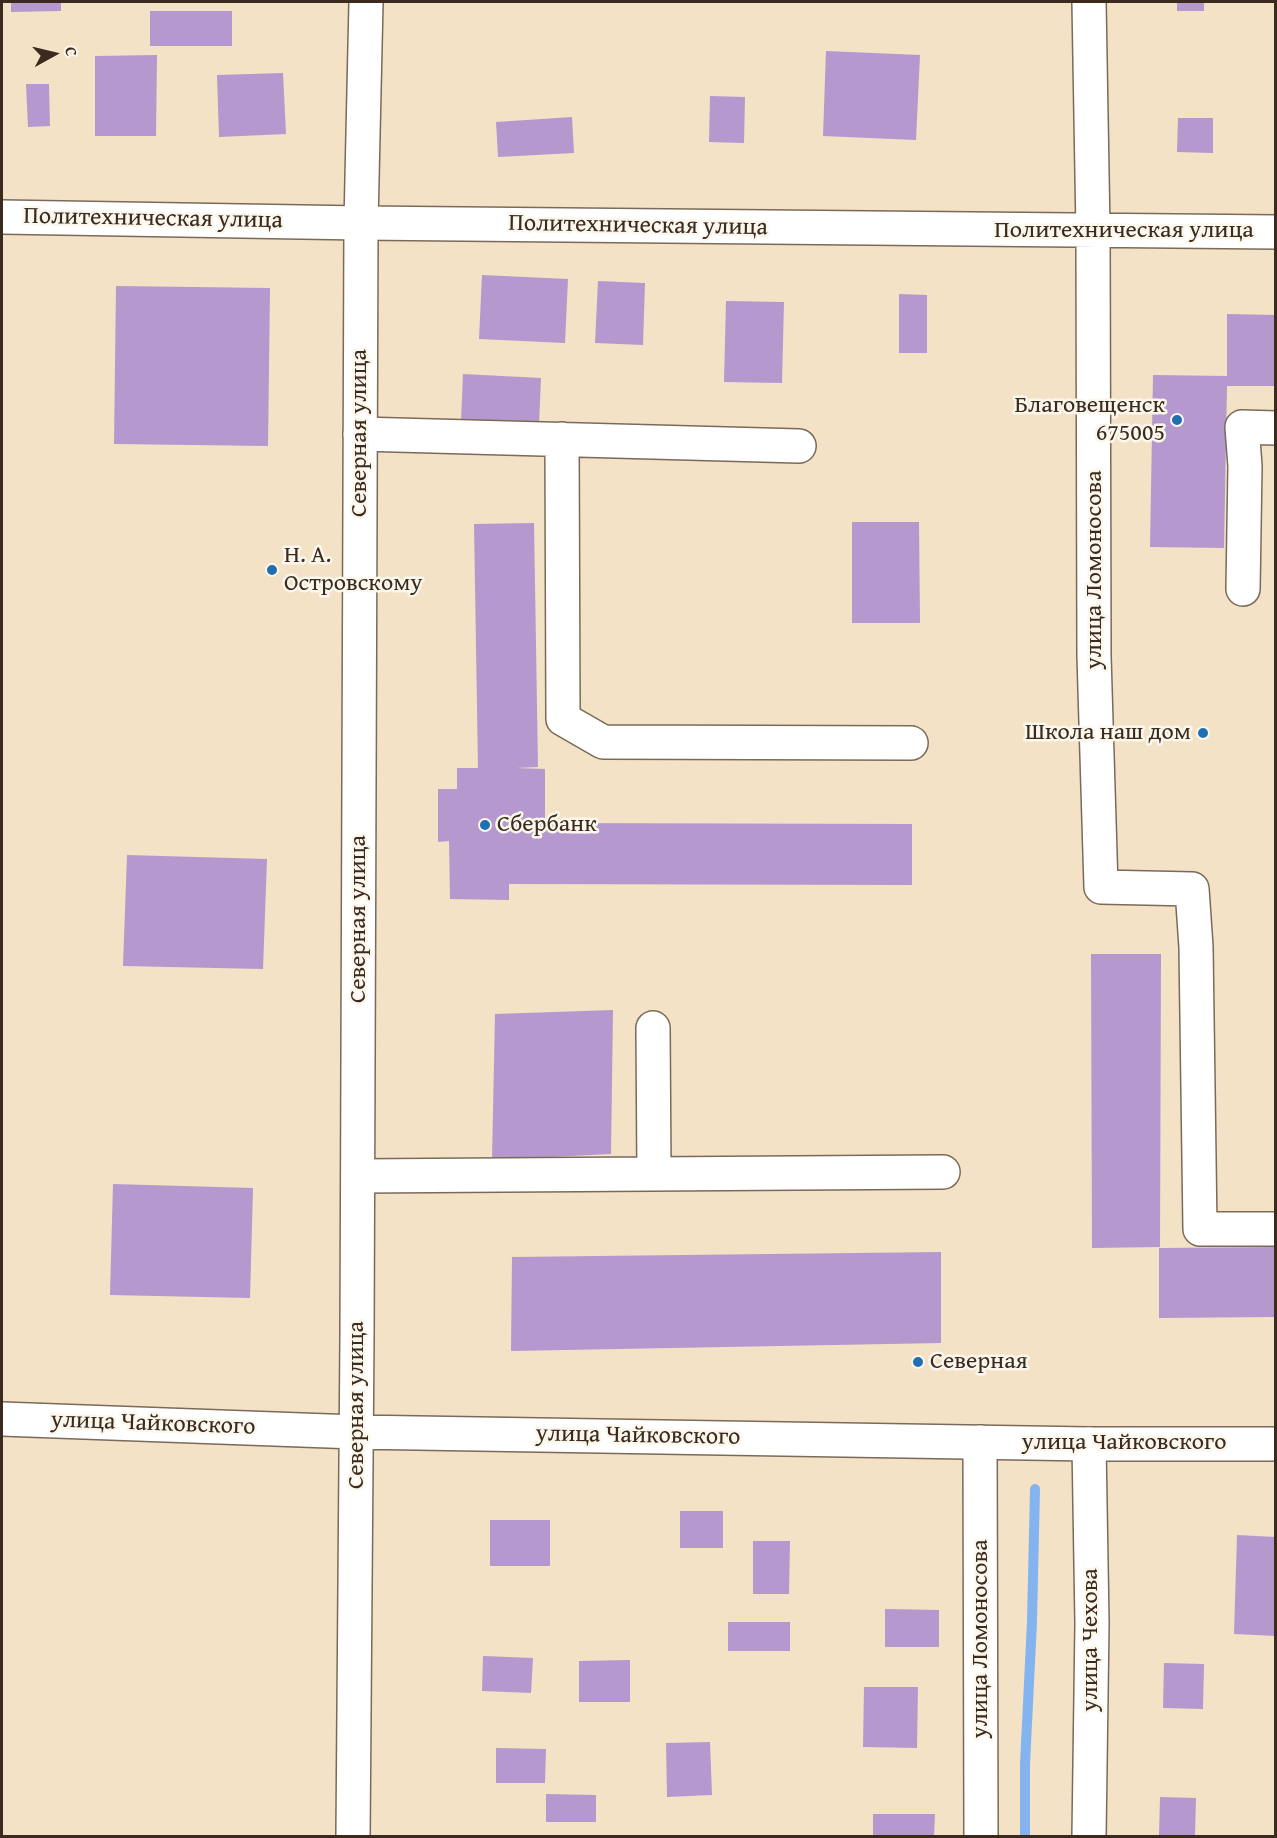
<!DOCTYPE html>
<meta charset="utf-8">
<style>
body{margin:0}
#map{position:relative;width:1277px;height:1838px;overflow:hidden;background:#f3e2c6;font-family:"Gentium Book Plus",serif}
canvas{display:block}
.frame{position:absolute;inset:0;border:3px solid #3b2a1e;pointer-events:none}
.north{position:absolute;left:24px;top:24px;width:60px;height:60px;-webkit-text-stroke:4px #fbf7ec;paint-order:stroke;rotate:82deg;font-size:16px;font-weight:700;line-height:24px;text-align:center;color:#3b2a1e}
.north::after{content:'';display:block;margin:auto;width:21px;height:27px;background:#3b2a1e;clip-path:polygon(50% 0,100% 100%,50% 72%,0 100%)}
</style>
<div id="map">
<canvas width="1277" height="1838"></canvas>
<div class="frame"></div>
<div class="north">С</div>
</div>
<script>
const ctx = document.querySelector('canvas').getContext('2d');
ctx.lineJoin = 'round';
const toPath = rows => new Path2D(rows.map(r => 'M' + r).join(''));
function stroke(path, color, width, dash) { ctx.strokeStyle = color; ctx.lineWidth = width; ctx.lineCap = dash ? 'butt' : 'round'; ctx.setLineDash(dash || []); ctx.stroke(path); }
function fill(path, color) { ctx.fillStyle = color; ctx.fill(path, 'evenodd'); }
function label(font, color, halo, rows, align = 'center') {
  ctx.font = font + ' "Gentium Book Plus",serif'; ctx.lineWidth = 5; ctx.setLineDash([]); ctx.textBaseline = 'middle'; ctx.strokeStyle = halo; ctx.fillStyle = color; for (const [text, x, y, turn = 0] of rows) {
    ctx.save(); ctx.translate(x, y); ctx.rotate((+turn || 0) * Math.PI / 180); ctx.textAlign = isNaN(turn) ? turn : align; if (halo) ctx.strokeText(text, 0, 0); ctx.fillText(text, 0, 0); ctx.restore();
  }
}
const stream = toPath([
 [1025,1836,1025,1764,1032,1622,1035,1489]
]);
const building = toPath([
 [11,2,61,2,61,11,11,12],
 [1177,2,1204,2,1204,11,1177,11],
 [150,11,232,11,232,46,150,46],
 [826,51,920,55,916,140,823,136],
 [157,55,156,136,95,136,95,56],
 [283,73,286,134,219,137,217,75],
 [26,84,49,84,50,126,28,127],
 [710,96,745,97,744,143,709,142],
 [572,117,574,153,498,157,496,122],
 [1178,118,1213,118,1213,153,1177,152],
 [482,275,568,279,565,343,479,339],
 [598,281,645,283,643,345,595,343],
 [116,286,270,288,268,446,114,444],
 [899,294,927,295,927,353,899,353],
 [726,301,784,302,782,383,724,382],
 [1227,314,1276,315,1276,386,1227,386,1224,548,1150,547,1153,375,1227,376],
 [463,374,541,378,539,425,461,421],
 [852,522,919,522,920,623,852,623],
 [534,523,538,767,516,768,545,769,545,823,912,824,912,885,509,884,509,900,450,899,449,841,438,842,438,789,457,789,457,768,478,768,474,524],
 [127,855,267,859,263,969,123,966],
 [1091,954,1161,954,1160,1247,1092,1248],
 [613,1010,611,1154,492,1160,495,1014],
 [113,1184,253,1188,250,1298,110,1295],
 [1276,1247,1276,1317,1159,1318,1159,1248],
 [941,1252,941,1343,511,1351,512,1257],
 [680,1511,723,1511,723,1548,680,1548],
 [490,1520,550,1520,550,1566,490,1566],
 [1237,1535,1276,1537,1276,1636,1234,1634],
 [753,1541,790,1541,789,1594,753,1594],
 [885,1609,939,1610,939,1647,885,1647],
 [728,1622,790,1622,790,1651,728,1651],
 [483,1656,533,1658,531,1693,482,1691],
 [630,1660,630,1702,579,1702,579,1661],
 [1164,1663,1204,1664,1203,1709,1163,1708],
 [864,1687,918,1687,917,1748,863,1747],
 [710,1742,712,1795,667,1797,666,1743],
 [496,1748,546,1749,545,1783,496,1783],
 [546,1794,596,1795,596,1822,546,1822],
 [1160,1797,1196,1798,1195,1836,1159,1836],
 [873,1814,935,1814,934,1836,873,1836]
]);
const minor = toPath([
 [1089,2,1093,231,1094,656,1101,887,1192,889,1196,947,1200,1229,1276,1229],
 [2,217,361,223,1276,232],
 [360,434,799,446],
 [562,439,563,719,603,742,911,743],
 [1243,589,1245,466,1242,427,1276,428],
 [653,1028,654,1174],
 [358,1176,943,1172],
 [980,1442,981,1836],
 [1089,1836,1092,1623,1089,1444]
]);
const major = toPath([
 [2,1419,356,1432,1089,1444,1276,1444],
 [353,1836,357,1336,361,223,366,2]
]);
const markers = [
 [1177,420,6,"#1f6fb2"],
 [272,570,6,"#1f6fb2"],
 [1203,733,6,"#1f6fb2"],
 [485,825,6,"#1f6fb2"],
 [918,1362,6,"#1f6fb2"]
];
const streetNames = [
 ["Политехническая улица",153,219,1],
 ["Политехническая улица",638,226,1],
 ["Политехническая улица",1124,231],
 ["Северная улица",360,433,-90],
 ["улица Ломоносова",1095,570,-90],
 ["Северная улица",359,919,-90],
 ["Северная улица",357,1405,-90],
 ["улица Чайковского",153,1424,2],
 ["улица Чайковского",638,1436,1],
 ["улица Чайковского",1124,1443],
 ["улица Ломоносова",981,1639,-90],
 ["улица Чехова",1091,1640,-90]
];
const poiNames = [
 ["Благовещенск",1165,406,"right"],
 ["675005",1165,434,"right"],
 ["Н. А.",284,556],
 ["Островскому",284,584],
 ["Школа наш дом",1191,733,"right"],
 ["Сбербанк",497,825],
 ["Северная",930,1362]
];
stroke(stream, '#83b4ef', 10);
fill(building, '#b598cd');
stroke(minor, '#7b6a59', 36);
stroke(major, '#7b6a59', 36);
stroke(minor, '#fff', 33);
stroke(major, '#fff', 33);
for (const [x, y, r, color] of markers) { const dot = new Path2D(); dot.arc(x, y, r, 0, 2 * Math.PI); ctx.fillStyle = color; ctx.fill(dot); stroke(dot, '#fbf7ec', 2); }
label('24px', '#3b2a1e', '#fbf7ec', streetNames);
label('24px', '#3b2a1e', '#fbf7ec', poiNames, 'left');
</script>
